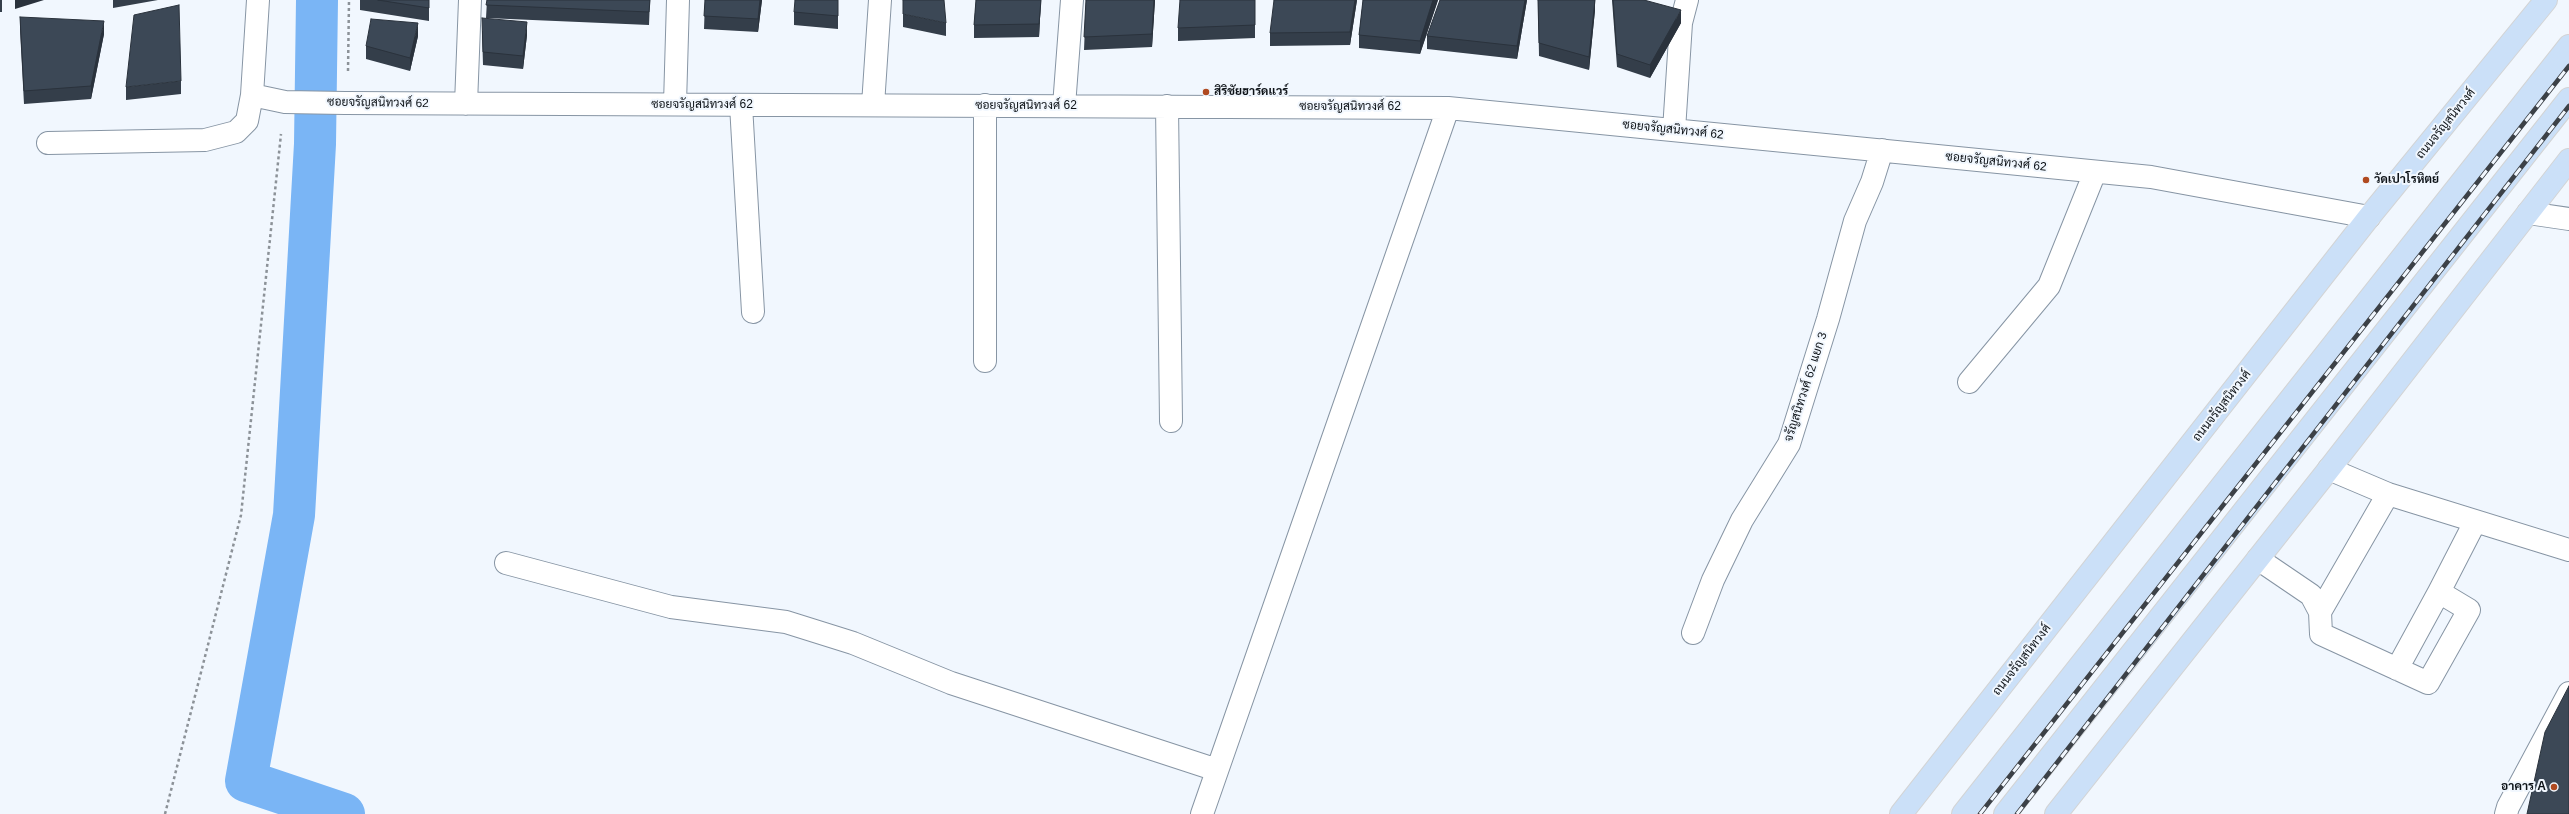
<!DOCTYPE html>
<meta charset="utf-8">
<style>
body{margin:0}
canvas{display:block;background:#f1f7fe}
</style>
<canvas width="2569" height="814"></canvas>
<script>
const ctx = document.querySelector('canvas').getContext('2d');
ctx.lineJoin = 'round';
const toPath = rows => new Path2D(rows.map(r => 'M' + r).join(''));
function stroke(path, color, width, dash) { ctx.strokeStyle = color; ctx.lineWidth = width; ctx.lineCap = dash ? 'butt' : 'round'; ctx.setLineDash(dash || []); ctx.stroke(path); }
function fill(path, color) { ctx.fillStyle = color; ctx.fill(path, 'evenodd'); }
function label(font, color, halo, rows, align = 'center') {
  ctx.font = font + ' Helvetica,Sarabun,sans-serif'; ctx.lineWidth = 4; ctx.setLineDash([]); ctx.textBaseline = 'middle'; ctx.strokeStyle = halo; ctx.fillStyle = color; for (const [text, x, y, turn = 0] of rows) {
    ctx.save(); ctx.translate(x, y); ctx.rotate((+turn || 0) * Math.PI / 180); ctx.textAlign = isNaN(turn) ? turn : align; if (halo) ctx.strokeText(text, 0, 0); ctx.fillText(text, 0, 0); ctx.restore();
  }
}
const canal = toPath([
 [317,0,315,144,294,515,246,781,344,814]
]);
const path = toPath([
 [348,71,349,0],
 [165,814,241,515,281,134]
]);
const minor = toPath([
 [252,95,285,102,345,103,1448,108,2151,177,2369,217],
 [466,104,470,0],
 [675,104,678,0],
 [741,105,753,312],
 [873,105,880,0],
 [985,105,985,361],
 [1064,106,1072,0],
 [1167,106,1171,421],
 [1674,130,1681,23,1687,0],
 [48,143,205,140,236,132,247,121,252,95,258,0],
 [2528,213,2569,219],
 [1969,382,2049,286,2095,172],
 [2329,469,2388,494,2569,550],
 [2258,559,2311,595,2320,612,2321,634,2428,683,2469,610,2439,592,2475,522],
 [506,563,671,607,786,622,853,643,951,683,1217,770],
 [2320,612,2388,494],
 [1693,633,1713,580,1742,520,1789,444,1828,319,1855,221,1872,182,1882,150],
 [2397,669,2439,592],
 [1202,814,1448,108],
 [2506,814,2508,807,2569,693]
]);
const major = toPath([
 [1901,814,2369,217,2546,0],
 [1963,814,2569,46],
 [2005,814,2569,99],
 [2056,814,2329,469,2569,160]
]);
const rail = toPath([
 [1980,814,2569,66],
 [2017,814,2569,106]
]);
const wall = toPath([
 [0,0,2,0,2,12,0,12],
 [113,0,158,0,113,8],
 [360,0,429,0,429,21,360,10],
 [487,0,650,0,649,25,486,18],
 [705,0,762,0,758,32,704,29],
 [838,0,838,29,794,25,794,12],
 [976,0,1041,0,1039,37,974,38,974,25],
 [1086,0,1155,0,1152,47,1084,50],
 [1255,0,1255,38,1178,41,1178,28],
 [1357,0,1350,45,1270,46,1270,33],
 [1363,0,1438,0,1420,54,1359,48,1359,35],
 [1527,0,1517,59,1427,49,1427,36],
 [1538,0,1595,0,1595,10,1589,70,1539,56],
 [1612,0,1644,0,1681,23,1650,78,1617,67],
 [903,14,946,23,946,36,903,27],
 [20,17,104,34,91,99,24,104,20,30],
 [482,31,527,35,523,69,483,65],
 [418,36,410,71,366,59,366,46],
 [181,81,181,94,126,100,126,87]
]);
const shadedWall = toPath([
 [15,0,44,0,15,9],
 [760,0,762,0,758,32,758,19],
 [1041,0,1039,37,1039,24],
 [1154,0,1155,0,1152,47,1152,34],
 [1355,0,1357,0,1350,45,1350,32],
 [1433,0,1438,0,1420,54,1420,41],
 [1525,0,1527,0,1517,59,1517,46],
 [1595,0,1595,10,1589,70,1589,57],
 [1681,10,1681,23,1650,78,1650,65],
 [104,21,104,34,91,99,91,86],
 [527,22,527,35,523,69,523,56],
 [418,23,418,36,410,71,410,58]
]);
const building = toPath([
 [378,0,429,0,429,8,378,0],
 [487,0,650,0,649,12,486,5,487,0],
 [705,0,760,0,758,19,704,16,705,0],
 [795,0,838,0,838,16,794,12,795,0],
 [903,0,944,0,946,23,903,14,903,0],
 [976,0,1041,0,1039,24,974,25,976,0],
 [1086,0,1154,0,1152,34,1084,37,1086,0],
 [1180,0,1255,0,1255,25,1178,28,1180,0],
 [1274,0,1355,0,1350,32,1270,33,1274,0],
 [1363,0,1433,0,1420,41,1359,35,1363,0],
 [1440,0,1525,0,1517,46,1427,36,1440,0],
 [1538,0,1595,0,1589,57,1539,43,1538,0],
 [1613,0,1644,0,1681,10,1650,65,1617,54,1613,0],
 [179,5,181,81,126,87,134,15,179,5],
 [20,17,104,21,91,86,24,91,20,17],
 [482,18,527,22,523,56,483,52,482,18],
 [371,19,418,23,410,58,366,46,371,19],
 [2569,686,2569,814,2527,814,2545,732,2569,686]
]);
const markers = [
 [1206,92,4,"#b04a20"],
 [2366,180,4,"#b04a20"],
 [2554,787,4,"#b04a20"]
];
const poiNames = [
 ["สิริชัยฮาร์ดแวร์",1214,92],
 ["วัดเปาโรหิตย์",2374,180],
 ["อาคาร A",2546,787,"right"]
];
const streetNames = [
 ["ซอยจรัญสนิทวงศ์ 62",378,103,1],
 ["ซอยจรัญสนิทวงศ์ 62",702,105],
 ["ซอยจรัญสนิทวงศ์ 62",1026,106],
 ["ซอยจรัญสนิทวงศ์ 62",1350,107],
 ["ถนนจรัญสนิทวงศ์",2446,124,-51],
 ["ซอยจรัญสนิทวงศ์ 62",1673,130,6],
 ["ซอยจรัญสนิทวงศ์ 62",1996,162,6],
 ["จรัญสนิทวงศ์ 62 แยก 3",1806,387,-72],
 ["ถนนจรัญสนิทวงศ์",2222,406,-52],
 ["ถนนจรัญสนิทวงศ์",2022,660,-52]
];
stroke(canal, '#7ab5f5', 42);
stroke(minor, '#8795a4', 24);
stroke(major, '#d3d4d5', 24);
stroke(path, '#8c9298', 2.5, [3, 3]);
stroke(minor, '#fff', 22);
stroke(major, '#cbe0f8', 22);
stroke(rail, '#3c4147', 4.5);
stroke(rail, '#f1f7fe', 3, [9]);
fill(wall, '#343e4a');
fill(shadedWall, '#2a323c');
fill(building, '#3c4856');
stroke(building, '#2a323c', 1);
for (const [x, y, r, color] of markers) { const dot = new Path2D(); dot.arc(x, y, r, 0, 2 * Math.PI); ctx.fillStyle = color; ctx.fill(dot); stroke(dot, '#f1f7fe', 1.5); }
label('bold 12px', '#0d1217', '#f1f7fe', poiNames, 'left');
label('12px', '#0d1217', '#f1f7fe', streetNames);
</script>
